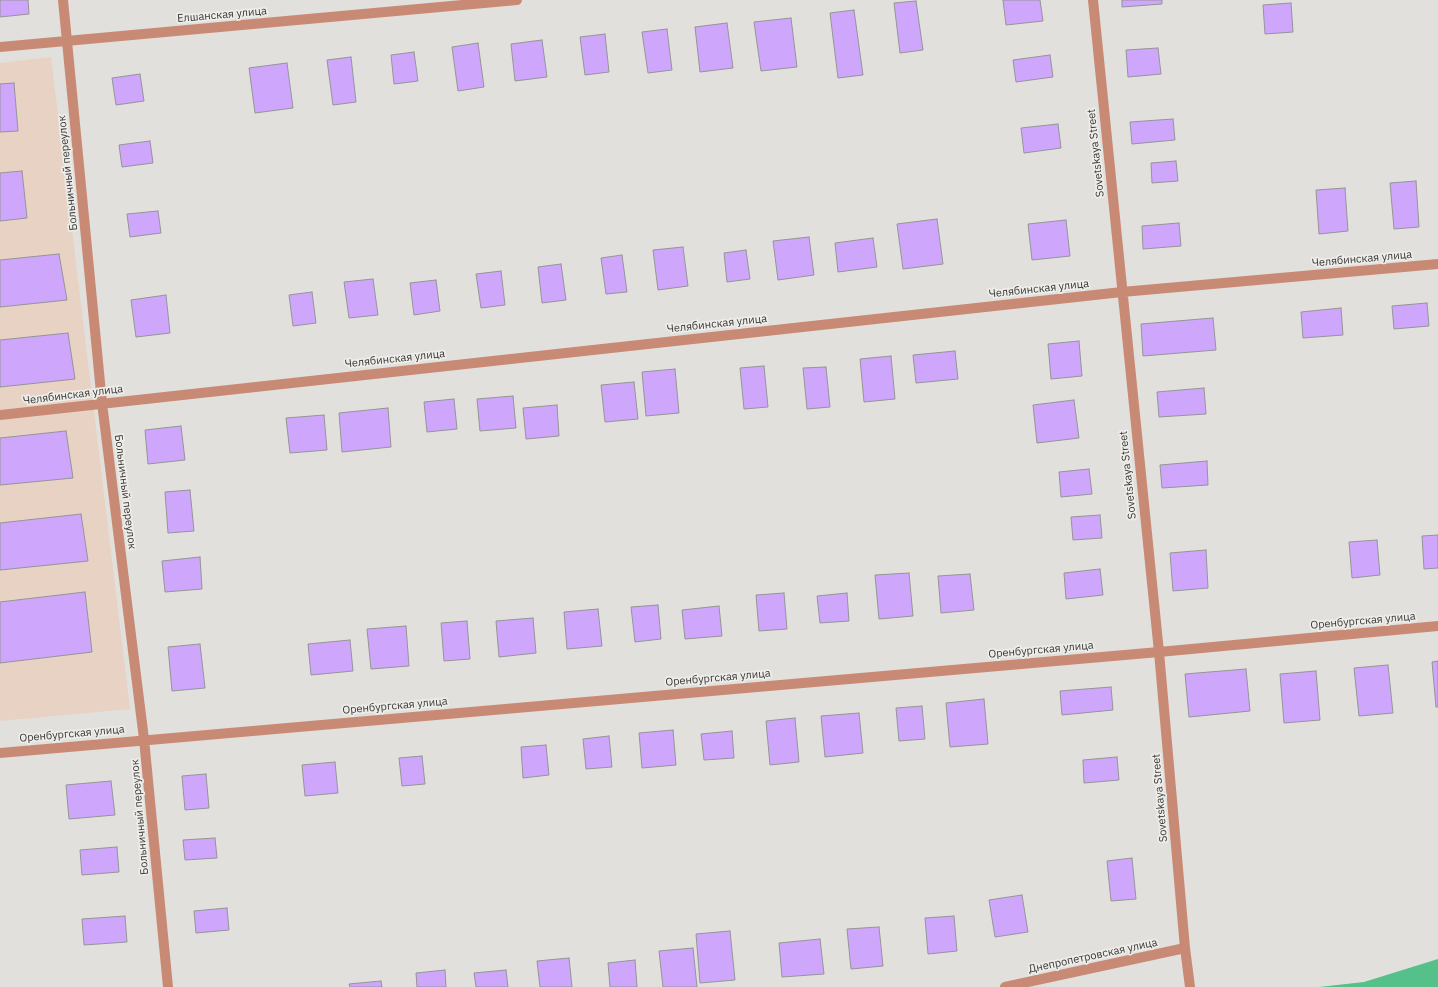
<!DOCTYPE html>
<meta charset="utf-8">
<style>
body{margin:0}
canvas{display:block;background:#e1e0dc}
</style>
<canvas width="1438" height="987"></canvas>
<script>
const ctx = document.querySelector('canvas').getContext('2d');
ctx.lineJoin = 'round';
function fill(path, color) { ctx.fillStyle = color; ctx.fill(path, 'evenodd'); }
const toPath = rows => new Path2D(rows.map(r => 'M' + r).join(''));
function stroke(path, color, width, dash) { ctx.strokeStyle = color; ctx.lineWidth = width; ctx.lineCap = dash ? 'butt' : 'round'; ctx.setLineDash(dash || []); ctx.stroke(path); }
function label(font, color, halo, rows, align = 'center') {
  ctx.font = font + ' "IBM Plex Sans",sans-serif'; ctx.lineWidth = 3.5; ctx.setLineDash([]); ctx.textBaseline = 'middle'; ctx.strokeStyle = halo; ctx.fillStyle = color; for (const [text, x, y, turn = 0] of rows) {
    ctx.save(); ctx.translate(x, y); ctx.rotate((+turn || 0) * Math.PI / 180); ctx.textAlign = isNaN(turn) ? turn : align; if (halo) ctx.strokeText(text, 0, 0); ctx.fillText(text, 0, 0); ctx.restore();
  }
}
const industrial = toPath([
 [51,57,130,709,0,721,0,63]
]);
const forest = toPath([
 [1438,959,1438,987,1319,987,1364,982]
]);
const building = toPath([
 [0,0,28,0,29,14,0,17,0,0],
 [1003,0,1040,0,1043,21,1006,25,1003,0],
 [1122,0,1162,0,1162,4,1122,7,1122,0],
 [916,1,923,50,900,53,894,3,916,1],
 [1291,3,1293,32,1265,34,1263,5,1291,3],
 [854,10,863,75,838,78,830,13,854,10],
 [791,18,797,67,761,71,754,22,791,18],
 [727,23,733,68,700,72,695,27,727,23],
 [667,29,672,70,648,73,642,32,667,29],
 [605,34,609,72,585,75,580,37,605,34],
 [542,40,547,77,515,81,511,44,542,40],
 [478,43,484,87,458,91,452,47,478,43],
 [1158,48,1161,74,1128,77,1126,50,1158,48],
 [414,52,418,81,394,84,391,55,414,52],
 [1050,55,1053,77,1016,82,1013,60,1050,55],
 [351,57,356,102,333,105,327,60,351,57],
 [287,63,293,108,255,113,249,68,287,63],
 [140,74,144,101,116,105,112,78,140,74],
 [14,83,18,131,0,132,0,84,14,83],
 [1173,119,1175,140,1132,144,1130,122,1173,119],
 [1058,124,1061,148,1024,153,1021,128,1058,124],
 [150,141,153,163,122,167,119,145,150,141],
 [1176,161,1178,181,1152,183,1151,163,1176,161],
 [22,171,27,218,0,221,0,173,22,171],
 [1416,181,1419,227,1394,229,1390,183,1416,181],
 [1345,188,1348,231,1319,234,1316,190,1345,188],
 [158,211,161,233,130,237,127,214,158,211],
 [937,219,943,264,903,269,897,224,937,219],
 [1066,220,1070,256,1032,260,1028,224,1066,220],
 [1179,223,1181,246,1143,249,1142,226,1179,223],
 [809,237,814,275,778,280,773,241,809,237],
 [873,238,877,267,838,272,835,243,873,238],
 [683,247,688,286,658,290,653,250,683,247],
 [746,250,750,279,727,282,724,253,746,250],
 [59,254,67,300,0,307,0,260,59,254],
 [622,255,627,292,606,294,601,258,622,255],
 [561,264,566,300,542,303,538,267,561,264],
 [501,271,505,305,481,308,476,274,501,271],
 [373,279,378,315,349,318,344,282,373,279],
 [436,280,440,311,414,315,410,283,436,280],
 [312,292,316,323,293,326,289,295,312,292],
 [166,295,170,333,136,337,131,300,166,295],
 [1427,303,1429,326,1394,329,1392,306,1427,303],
 [1341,308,1343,335,1303,338,1301,312,1341,308],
 [1213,318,1216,350,1143,356,1141,324,1213,318],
 [68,333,75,379,0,387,0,340,68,333],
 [1079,341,1082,376,1051,379,1048,344,1079,341],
 [955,351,958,379,916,383,913,355,955,351],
 [891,356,895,399,864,402,860,359,891,356],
 [764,366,768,407,744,409,740,368,764,366],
 [826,367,830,407,807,409,803,368,826,367],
 [675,369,679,413,646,416,642,372,675,369],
 [634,382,638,419,605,422,601,385,634,382],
 [1204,388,1206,414,1159,417,1157,392,1204,388],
 [513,396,516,428,480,431,477,399,513,396],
 [454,399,457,429,427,432,424,402,454,399],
 [1074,400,1079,438,1037,443,1033,405,1074,400],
 [557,405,559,436,526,439,523,408,557,405],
 [388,408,391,447,342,452,339,413,388,408],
 [324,415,327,450,290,453,286,418,324,415],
 [181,426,185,460,148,464,145,430,181,426],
 [66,431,73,478,0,485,0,438,66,431],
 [1207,461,1208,485,1162,488,1160,465,1207,461],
 [1089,469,1092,494,1061,497,1059,472,1089,469],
 [190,490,194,531,168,533,165,492,190,490],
 [81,514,88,561,0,570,0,523,81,514],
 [1100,515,1102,538,1073,540,1071,517,1100,515],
 [1438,535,1438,568,1424,569,1422,536,1438,535],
 [1377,540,1380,575,1352,578,1349,542,1377,540],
 [1206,550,1208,588,1173,591,1170,553,1206,550],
 [200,557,202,589,165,592,162,561,200,557],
 [1100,569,1103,595,1066,599,1064,573,1100,569],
 [909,573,913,616,879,619,875,575,909,573],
 [970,574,974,610,941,613,938,576,970,574],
 [85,592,92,652,0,663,0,602,85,592],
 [784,593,787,629,759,631,756,595,784,593],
 [847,593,849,621,820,623,817,596,847,593],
 [658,605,661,639,635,642,631,607,658,605],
 [719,606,722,636,685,639,682,610,719,606],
 [598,609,602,646,567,649,564,612,598,609],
 [533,618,536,653,499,657,496,621,533,618],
 [467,621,470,659,444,661,441,623,467,621],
 [406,626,409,666,371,669,367,629,406,626],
 [350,640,353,671,311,675,308,644,350,640],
 [200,644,205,688,172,691,168,647,200,644],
 [1438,661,1438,707,1436,707,1432,662,1438,661],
 [1388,665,1393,713,1359,716,1354,668,1388,665],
 [1246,669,1250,711,1189,717,1185,674,1246,669],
 [1316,671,1320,720,1284,723,1280,674,1316,671],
 [1111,687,1113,710,1062,715,1060,691,1111,687],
 [984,699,988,744,950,747,946,703,984,699],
 [922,706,925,739,899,741,896,708,922,706],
 [859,713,863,753,825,757,821,716,859,713],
 [795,718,799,762,770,765,766,721,795,718],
 [673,730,676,765,642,768,639,733,673,730],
 [732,731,734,758,704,760,701,734,732,731],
 [609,736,612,767,586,769,583,739,609,736],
 [546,745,549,775,523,778,521,747,546,745],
 [422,756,425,784,402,786,399,758,422,756],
 [1117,757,1119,780,1084,783,1083,760,1117,757],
 [335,762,338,793,305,796,302,765,335,762],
 [206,774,209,808,185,810,182,776,206,774],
 [111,781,115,815,69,819,66,785,111,781],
 [215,838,217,858,185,860,183,840,215,838],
 [117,847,119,872,82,875,80,850,117,847],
 [1132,858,1136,899,1111,901,1107,861,1132,858],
 [1022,895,1028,932,995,937,989,900,1022,895],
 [227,908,229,930,196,933,194,911,227,908],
 [125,916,127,942,84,945,82,919,125,916],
 [954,916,957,951,928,954,925,918,954,916],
 [879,927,883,966,851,969,847,929,879,927],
 [730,931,735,980,700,983,696,934,730,931],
 [820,939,824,974,782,977,779,943,820,939],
 [693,948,697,987,663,987,659,951,693,948],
 [569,958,572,987,540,987,537,961,569,958],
 [635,960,637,987,610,987,608,963,635,960],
 [445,970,446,987,417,987,416,973,445,970],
 [506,970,508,987,476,987,474,973,506,970],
 [381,981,382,987,350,987,349,984,381,981]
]);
const minor = toPath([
 [63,0,102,403,144,739,168,987],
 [1093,0,1159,652,1185,948,1190,987],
 [0,47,517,0],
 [0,415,1122,292,1438,264],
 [0,753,1159,652,1438,626],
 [1005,987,1185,948]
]);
const streetNames = [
 ["Елшанская улица",222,15,-5],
 ["Sovetskaya Street",1096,153,-96],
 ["Больничный переулок",68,173,-96],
 ["Челябинская улица",1362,259,-5],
 ["Челябинская улица",1039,289,-6],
 ["Челябинская улица",717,324,-6],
 ["Челябинская улица",395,359,-6],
 ["Челябинская улица",73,395,-7],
 ["Sovetskaya Street",1128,475,-96],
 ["Больничный переулок",125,492,83],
 ["Оренбургская улица",1363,621,-5],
 ["Оренбургская улица",1041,650,-5],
 ["Оренбургская улица",718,678,-5],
 ["Оренбургская улица",395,706,-5],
 ["Оренбургская улица",72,734,-5],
 ["Sovetskaya Street",1160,798,-95],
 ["Больничный переулок",140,817,-95],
 ["Днепропетровская улица",1093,956,-12]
];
fill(industrial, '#e7d2c4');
fill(forest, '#56c08b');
fill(building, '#cea7fd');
stroke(building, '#959497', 1);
stroke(minor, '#c98a75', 10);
label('11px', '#373735', '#eeede9', streetNames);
</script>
